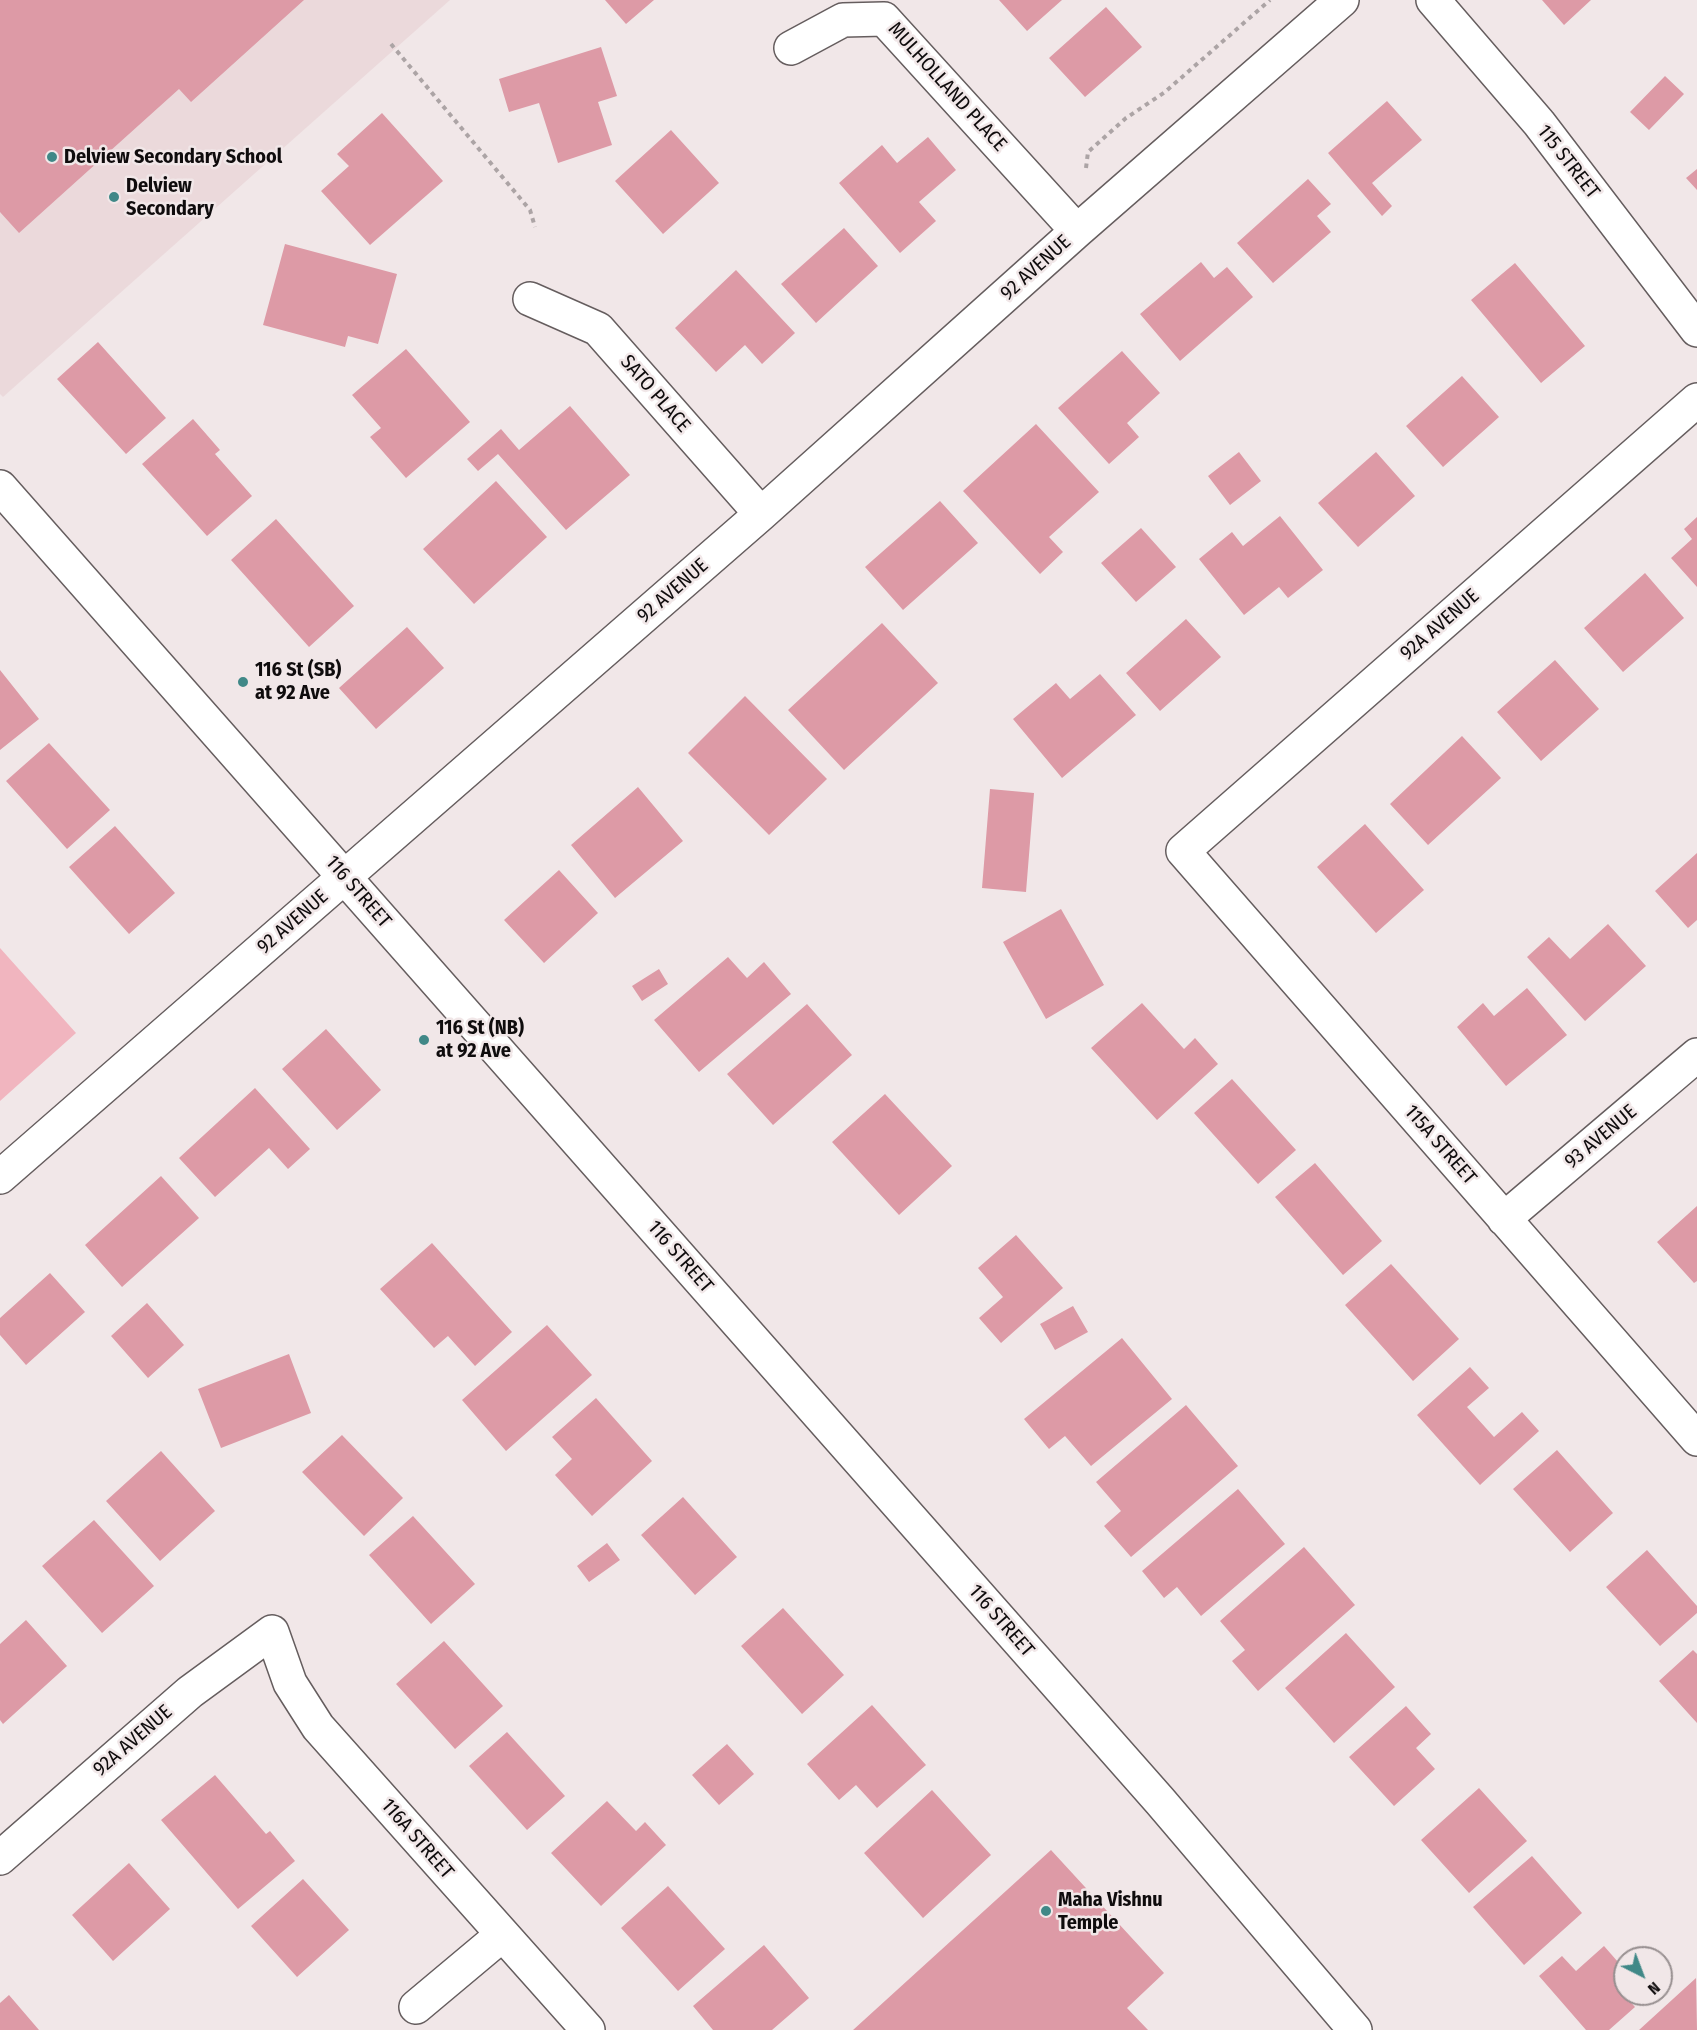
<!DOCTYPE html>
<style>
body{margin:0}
#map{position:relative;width:1697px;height:2030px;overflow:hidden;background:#f1e7e8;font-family:"Fira Sans Condensed",sans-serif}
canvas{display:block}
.north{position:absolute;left:1613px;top:1946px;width:60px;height:60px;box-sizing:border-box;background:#f1e7e8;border:2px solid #978f90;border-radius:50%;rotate:138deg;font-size:16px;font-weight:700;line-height:24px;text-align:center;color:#0f0c0d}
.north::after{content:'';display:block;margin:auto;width:21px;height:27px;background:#408887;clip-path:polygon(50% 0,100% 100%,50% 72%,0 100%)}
</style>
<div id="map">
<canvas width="1697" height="2030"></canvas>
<div class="north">N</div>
</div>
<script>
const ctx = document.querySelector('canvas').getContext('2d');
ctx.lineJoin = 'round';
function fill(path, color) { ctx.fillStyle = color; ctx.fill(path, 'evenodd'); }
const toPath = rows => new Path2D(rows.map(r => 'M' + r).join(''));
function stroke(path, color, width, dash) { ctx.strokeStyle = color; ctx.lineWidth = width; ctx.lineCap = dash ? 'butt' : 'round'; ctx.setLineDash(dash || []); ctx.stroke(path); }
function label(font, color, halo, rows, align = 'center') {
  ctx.font = font + ' "Fira Sans Condensed",sans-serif'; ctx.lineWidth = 5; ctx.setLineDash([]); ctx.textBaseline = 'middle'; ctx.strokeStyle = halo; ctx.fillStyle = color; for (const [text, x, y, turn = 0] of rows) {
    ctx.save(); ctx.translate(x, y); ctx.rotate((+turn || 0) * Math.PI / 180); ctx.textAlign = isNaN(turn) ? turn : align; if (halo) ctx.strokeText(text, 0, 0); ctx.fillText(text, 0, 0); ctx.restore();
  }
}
const built = toPath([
 [0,0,450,0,3,397,0,394]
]);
const green = toPath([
 [0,948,76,1033,0,1101]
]);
const building = toPath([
 [0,0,304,0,191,102,179,89,19,233,0,212],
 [605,0,654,0,626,24],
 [999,0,1062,0,1027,31],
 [1542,0,1591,0,1564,25],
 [1106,7,1142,47,1085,97,1049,58],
 [601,47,617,96,598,102,612,145,558,163,539,103,509,112,499,79],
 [1665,76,1684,94,1649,130,1630,112],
 [1387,101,1422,140,1372,183,1392,206,1382,216,1328,153],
 [382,113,443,181,370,245,321,191,349,166,337,154],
 [671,130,719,183,663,234,615,181],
 [928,137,956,170,919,202,936,221,900,253,839,183,882,145,897,163],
 [1697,169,1697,190,1686,178],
 [1308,179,1331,204,1317,216,1331,232,1273,283,1237,243],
 [844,228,878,266,816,323,781,284],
 [285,244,397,274,378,344,348,336,345,347,263,325],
 [1201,262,1214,278,1227,267,1253,297,1180,361,1140,314],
 [1515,263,1585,346,1541,383,1471,300],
 [736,270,795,333,762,364,745,345,716,372,675,328],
 [98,342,166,418,126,454,57,379],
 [406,349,470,422,406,478,370,437,381,428,352,395],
 [1122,351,1160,393,1127,423,1139,437,1109,464,1058,408],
 [1462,376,1499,417,1443,467,1406,426],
 [570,406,630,475,566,530,498,454,478,471,467,459,501,429,519,450],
 [193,419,220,450,215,454,252,496,207,536,142,464],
 [1036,424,1099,492,1049,537,1063,552,1040,574,963,491],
 [1239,452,1261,481,1230,505,1208,476],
 [1376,452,1415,496,1358,547,1318,503],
 [496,481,547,537,474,604,423,549],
 [940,501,978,543,903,610,865,567],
 [1280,516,1323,570,1288,598,1279,587,1244,615,1199,559,1232,532,1243,546],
 [1697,517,1697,587,1671,558,1692,539,1684,529],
 [276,519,354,606,309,647,231,560],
 [1141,528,1176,567,1136,602,1101,563],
 [1645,573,1684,618,1623,672,1584,628],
 [1186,619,1221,657,1160,711,1126,673],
 [882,623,938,683,844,770,788,710],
 [407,627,444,668,376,729,339,688],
 [1555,660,1599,709,1541,761,1497,712],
 [0,670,39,719,0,750],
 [1100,674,1136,715,1062,778,1013,719,1056,683,1070,699],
 [745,696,827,779,769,835,688,753],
 [1462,736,1501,778,1428,845,1390,804],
 [49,743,110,810,67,849,6,781],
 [638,787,683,841,615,898,571,845],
 [990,789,1034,793,1026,892,982,888],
 [1365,824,1424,890,1376,933,1317,867],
 [115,826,175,893,129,934,69,867],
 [1697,853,1697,920,1688,928,1655,891],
 [559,870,598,913,544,963,504,920],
 [1061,909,1104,985,1046,1019,1003,942],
 [1608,924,1646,966,1585,1021,1527,957,1549,937,1570,959],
 [728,957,747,978,764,962,791,994,699,1072,654,1020],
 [659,969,668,984,642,1001,632,986],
 [1527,988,1567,1035,1506,1086,1457,1027,1483,1003,1494,1016],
 [1142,1003,1184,1049,1195,1038,1218,1064,1157,1120,1091,1048],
 [807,1004,852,1055,773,1125,727,1074],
 [326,1029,381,1090,337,1130,282,1069],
 [1232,1079,1296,1150,1258,1184,1194,1113],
 [255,1088,310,1149,288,1169,269,1148,215,1197,179,1158],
 [885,1094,952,1166,899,1215,832,1142],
 [1315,1163,1382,1241,1343,1275,1275,1197],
 [161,1176,199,1218,122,1287,85,1245],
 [1697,1206,1697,1281,1694,1283,1657,1242],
 [1016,1235,1063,1288,1001,1343,979,1318,1003,1297,978,1268],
 [432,1243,512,1332,475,1366,448,1336,434,1348,380,1289],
 [1391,1264,1459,1339,1413,1381,1345,1305],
 [50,1273,85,1312,26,1365,0,1335,0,1318],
 [147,1303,184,1345,148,1378,111,1336],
 [1073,1306,1088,1332,1055,1350,1040,1324],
 [547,1325,592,1375,506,1451,462,1400],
 [1122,1338,1172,1399,1091,1466,1065,1436,1049,1449,1024,1419],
 [289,1354,311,1413,221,1448,198,1389],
 [1470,1367,1489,1388,1467,1407,1494,1437,1522,1412,1539,1431,1480,1485,1417,1415],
 [596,1398,652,1461,592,1516,555,1475,572,1459,552,1437],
 [1186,1405,1238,1466,1131,1557,1104,1526,1121,1511,1096,1482],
 [342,1435,403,1498,364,1536,302,1472],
 [1557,1450,1613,1513,1570,1552,1513,1489],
 [161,1451,215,1511,160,1561,106,1501],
 [1238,1489,1285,1544,1201,1616,1177,1587,1164,1598,1142,1571],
 [683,1497,737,1557,695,1595,641,1535],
 [413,1516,475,1584,431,1624,369,1555],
 [94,1520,154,1586,102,1633,42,1566],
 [607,1543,620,1560,589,1582,577,1566],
 [1304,1547,1355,1605,1258,1691,1232,1661,1245,1650,1220,1621],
 [1647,1550,1697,1606,1697,1613,1660,1646,1606,1587],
 [783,1608,844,1675,802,1714,741,1646],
 [26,1620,67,1666,3,1724,0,1720,0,1644],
 [1346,1633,1395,1687,1334,1743,1285,1688],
 [444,1641,503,1706,455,1749,396,1684],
 [1693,1650,1697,1654,1697,1723,1659,1681],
 [872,1705,926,1765,877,1808,856,1785,839,1800,807,1764],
 [1406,1706,1431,1734,1416,1748,1435,1769,1394,1806,1349,1757],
 [507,1732,565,1796,527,1830,469,1766],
 [727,1744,754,1774,719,1805,692,1775],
 [215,1775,266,1834,270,1831,295,1861,238,1909,161,1820],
 [1479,1788,1527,1841,1469,1893,1421,1840],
 [932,1790,991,1855,923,1918,864,1853],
 [607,1801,636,1831,645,1822,666,1845,601,1906,551,1853],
 [1051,1850,1164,1973,1127,2008,1148,2030,853,2030],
 [1532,1856,1582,1913,1524,1965,1473,1907],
 [129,1863,170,1909,113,1961,72,1915],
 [303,1879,349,1930,297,1977,251,1926],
 [668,1886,725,1949,678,1991,621,1928],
 [764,1945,809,1998,772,2030,713,2030,693,2006],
 [1604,1946,1625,1970,1625,1984,1619,1989,1635,2007,1609,2030,1586,2030,1539,1976,1562,1956,1576,1971],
 [1696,1978,1697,2030,1639,2030],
 [9,1995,39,2030,0,2030,0,2003]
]);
const path = toPath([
 [391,44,530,210,535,227],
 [1086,168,1088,152,1126,118,1165,92,1270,0]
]);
const minor = toPath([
 [1433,0,1539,123,1697,330],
 [791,48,843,20,884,19,1077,231],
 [530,299,598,329,761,514],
 [1697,400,1183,851,1697,1439],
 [0,487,1160,1801,1355,2030],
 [0,1177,761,514,1077,231,1342,0],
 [1504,1219,1697,1055],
 [0,1858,190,1692,272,1632,290,1683,318,1727,588,2030],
 [416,2007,502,1935]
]);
const markers = [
 [52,157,6,"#408887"],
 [114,197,6,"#408887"],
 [243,682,6,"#408887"],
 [424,1040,6,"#408887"],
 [1046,1911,6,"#408887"]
];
const streetNames = [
 ["MULHOLLAND PLACE",947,87,48],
 ["115 STREET",1568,162,52],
 ["92 AVENUE",1036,268,-42],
 ["SATO PLACE",655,394,49],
 ["92 AVENUE",673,591,-41],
 ["92A AVENUE",1440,625,-41],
 ["116 STREET",358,892,49],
 ["92 AVENUE",293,922,-41],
 ["93 AVENUE",1601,1137,-40],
 ["115A STREET",1440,1145,49],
 ["116 STREET",680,1257,49],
 ["116 STREET",1001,1621,49],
 ["92A AVENUE",133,1741,-41],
 ["116A STREET",417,1839,49]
];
const poiNames = [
 ["Delview Secondary School",64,157],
 ["Delview",126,186],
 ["Secondary",126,209],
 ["116 St (SB)",255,670],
 ["at 92 Ave",255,693],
 ["116 St (NB)",436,1028],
 ["at 92 Ave",436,1051],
 ["Maha Vishnu",1058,1900],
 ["Temple",1058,1923]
];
fill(built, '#ebd9db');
fill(green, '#f1b5bf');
fill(building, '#dd9aa6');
stroke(minor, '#655d5e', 36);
stroke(path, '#aca4a5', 4, [4.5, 4.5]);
stroke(minor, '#fff', 33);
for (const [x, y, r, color] of markers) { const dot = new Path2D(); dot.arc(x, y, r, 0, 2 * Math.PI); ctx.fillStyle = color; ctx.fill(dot); stroke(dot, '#f1e7e8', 2); }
label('20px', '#0f0c0d', '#f1e7e8', streetNames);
label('bold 20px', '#0f0c0d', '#f1e7e8', poiNames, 'left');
</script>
